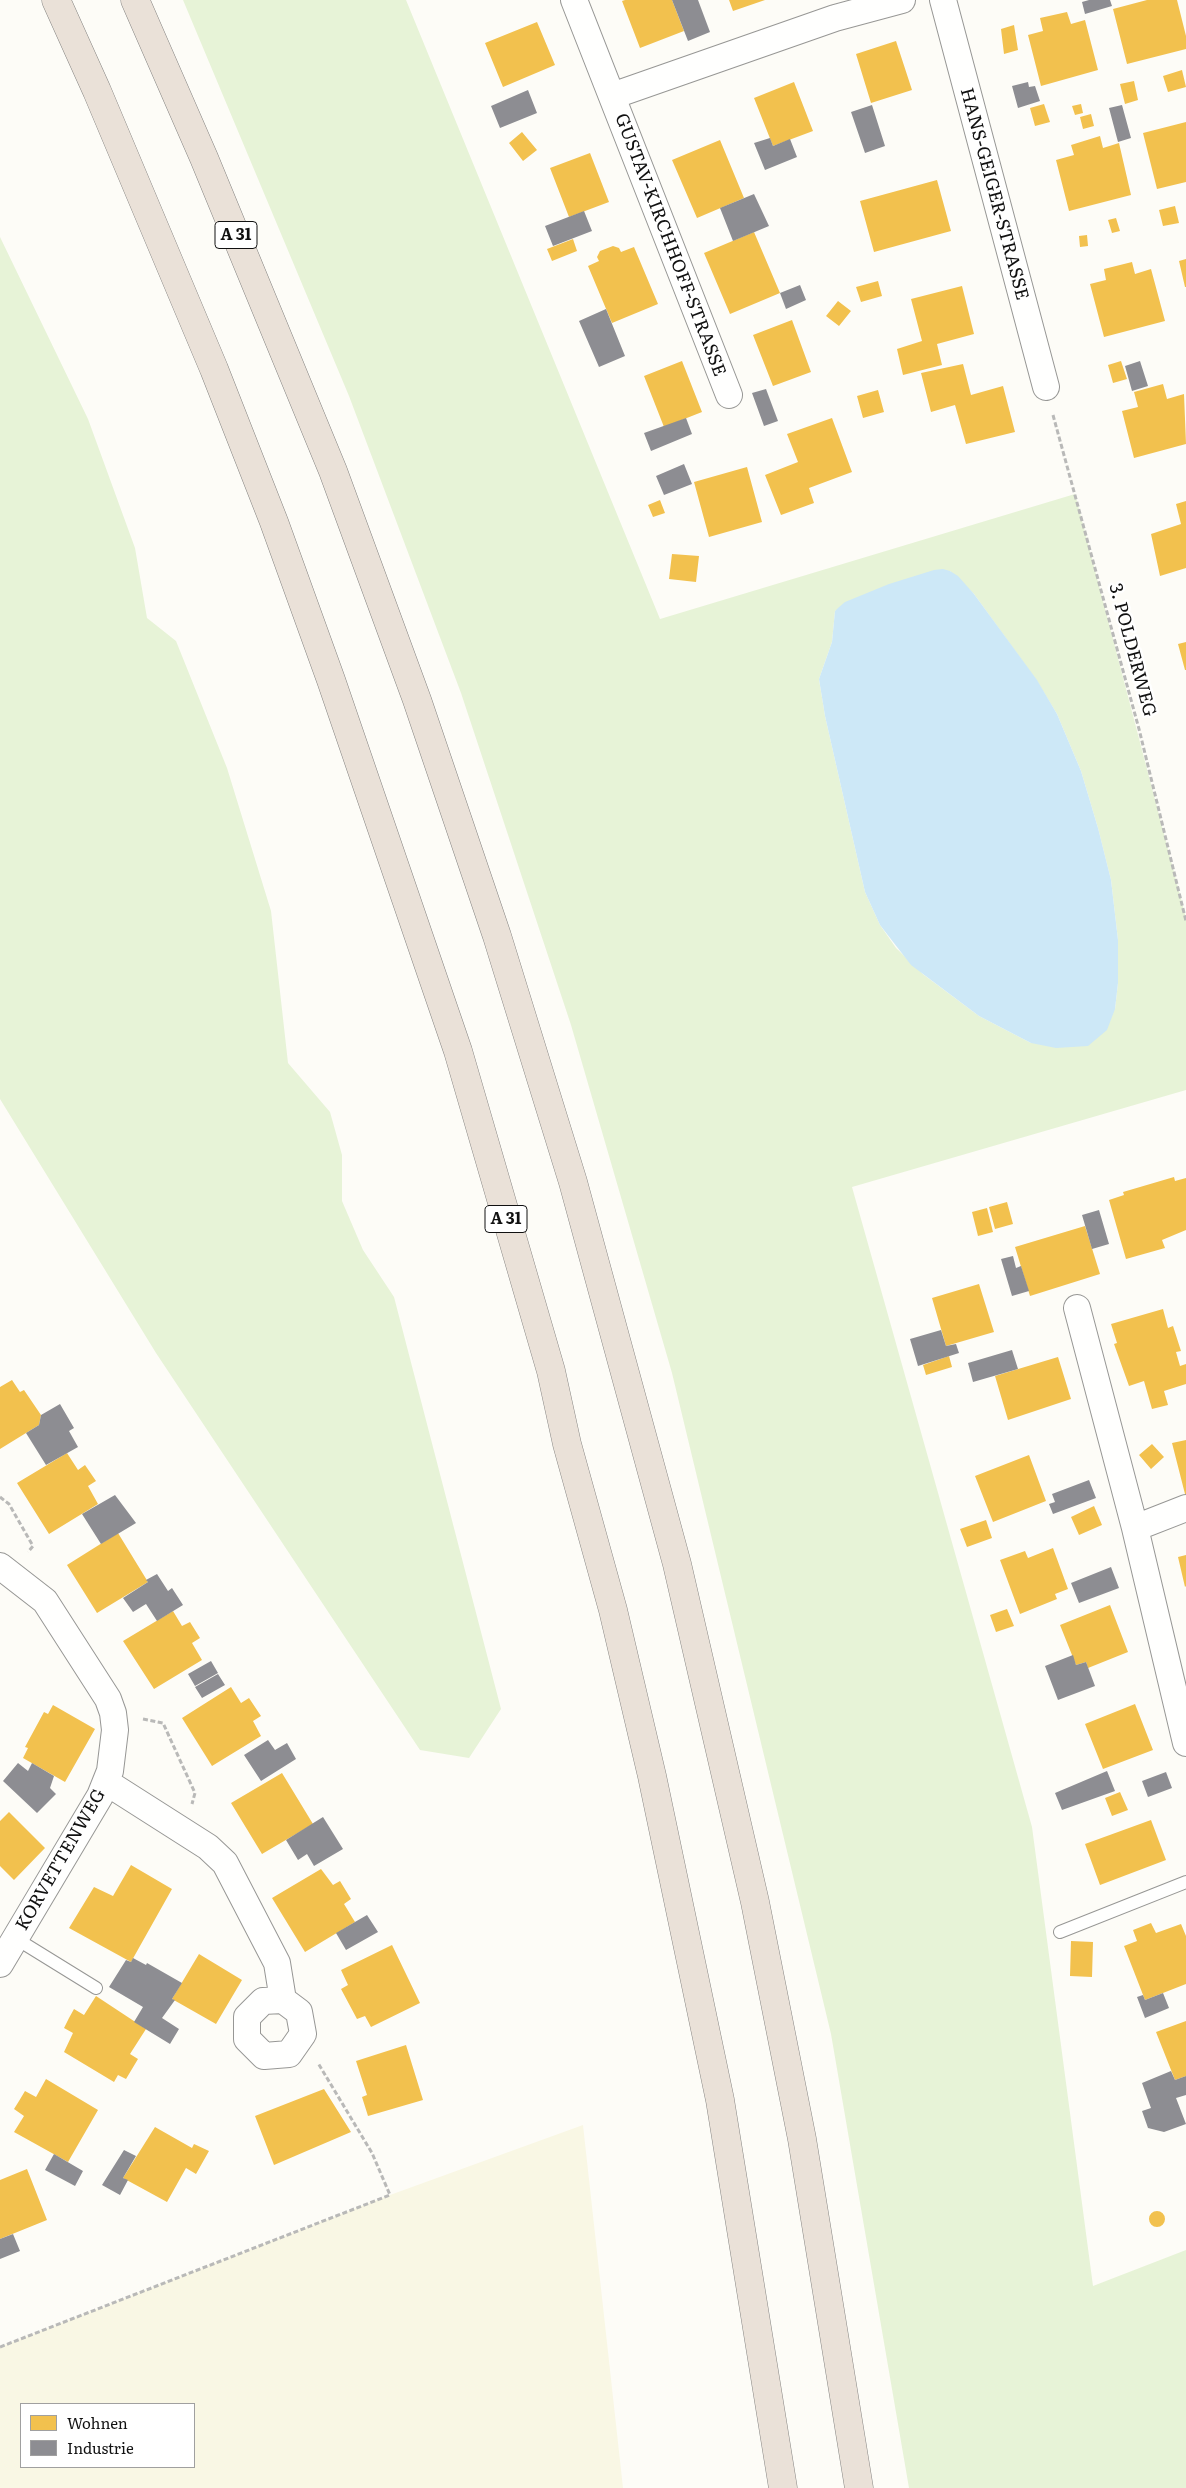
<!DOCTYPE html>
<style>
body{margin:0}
#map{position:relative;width:1186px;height:2488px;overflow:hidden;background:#fdfcf7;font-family:Literata,serif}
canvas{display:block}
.legend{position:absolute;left:20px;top:2403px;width:175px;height:65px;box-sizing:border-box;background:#fff;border:1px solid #a0a0a0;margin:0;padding:6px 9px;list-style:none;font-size:15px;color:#111}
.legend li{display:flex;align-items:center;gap:10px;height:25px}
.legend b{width:25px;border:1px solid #a0a0a0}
</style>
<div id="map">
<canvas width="1186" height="2488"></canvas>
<ul class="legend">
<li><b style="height:14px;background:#f2c14e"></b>Wohnen</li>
<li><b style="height:14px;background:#8d8d92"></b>Industrie</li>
</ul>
</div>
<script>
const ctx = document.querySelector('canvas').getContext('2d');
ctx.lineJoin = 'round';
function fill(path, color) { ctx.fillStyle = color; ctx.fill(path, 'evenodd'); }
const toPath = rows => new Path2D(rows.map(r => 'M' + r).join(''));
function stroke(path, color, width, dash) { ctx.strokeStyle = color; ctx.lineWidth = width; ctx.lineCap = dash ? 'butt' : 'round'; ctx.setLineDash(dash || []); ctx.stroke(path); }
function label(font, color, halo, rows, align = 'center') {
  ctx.font = font + ' Literata,serif'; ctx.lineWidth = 5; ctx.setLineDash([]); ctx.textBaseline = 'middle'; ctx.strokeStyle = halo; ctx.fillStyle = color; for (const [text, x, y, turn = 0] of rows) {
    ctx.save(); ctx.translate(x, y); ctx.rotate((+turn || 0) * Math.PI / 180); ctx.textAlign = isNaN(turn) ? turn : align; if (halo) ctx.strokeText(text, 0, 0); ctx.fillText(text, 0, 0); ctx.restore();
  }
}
const farmland = toPath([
 [583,2125,623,2488,0,2488,0,2347,390,2195],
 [21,2404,194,2404,194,2467,21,2467]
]);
const green = toPath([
 [183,0,406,0,660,619,1075,494,1186,918,1186,1090,852,1187,1032,1827,1093,2286,1186,2250,1186,2488,909,2488,831,2034,672,1373,571,1025,461,693,349,396],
 [950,571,974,594,1037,681,1057,714,1081,771,1098,828,1111,880,1118,940,1118,983,1115,1009,1031,1043,979,1016,924,975,896,948,880,925,865,892,825,716,819,679,832,642,835,611],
 [0,237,88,419,135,548,147,618,176,641,227,768,271,911,288,1063,330,1112,342,1155,342,1201,363,1250,394,1297,501,1709,469,1758,420,1750,156,1353,0,1099]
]);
const water = toPath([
 [943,569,950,571,958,576,974,594,1037,680,1057,714,1081,771,1098,828,1111,880,1118,940,1118,983,1115,1009,1107,1030,1088,1046,1056,1048,1031,1043,979,1016,911,965,880,925,865,892,825,716,819,679,832,642,835,611,838,608,845,602,889,584,934,570]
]);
const homes = toPath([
 [625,0,672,0,684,31,640,48,622,1],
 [729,0,765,0,733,11],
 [1147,0,1177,0,1186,36,1186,49,1127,64,1113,9],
 [1067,12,1071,24,1085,20,1098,70,1041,86,1028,35,1043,31,1040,18],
 [537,22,555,65,503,87,485,43],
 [1014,25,1018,50,1004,54,1001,29],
 [896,41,912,90,871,103,856,54],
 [1182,70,1186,87,1168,92,1163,76],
 [1134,81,1138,100,1125,104,1120,84],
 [794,82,813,131,773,146,754,98],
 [1044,104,1050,122,1035,126,1030,108],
 [1081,104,1083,113,1075,115,1072,106],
 [1091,114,1094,126,1083,129,1080,117],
 [1186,122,1186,182,1157,189,1143,133],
 [522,132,537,150,523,161,509,143],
 [1100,136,1103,148,1119,143,1131,195,1069,211,1056,160,1074,155,1071,145],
 [720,140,744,198,697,218,672,160],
 [590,153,609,202,569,217,550,168],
 [937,180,951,231,874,252,860,201],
 [1175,206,1179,223,1163,226,1159,210],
 [1116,218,1120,231,1112,233,1108,220],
 [754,232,780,293,730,314,704,253],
 [1087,235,1088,246,1080,247,1079,236],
 [573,239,577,251,552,261,547,249],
 [613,246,619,248,621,252,634,247,658,304,612,323,588,266,599,261,597,257,600,251],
 [1186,259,1186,287,1185,287,1179,261],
 [1132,262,1135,274,1151,269,1165,321,1104,337,1090,284,1106,280,1104,269],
 [878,281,882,296,861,302,856,287],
 [962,286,974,334,937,344,942,365,903,375,897,349,922,341,911,299],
 [838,301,851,311,839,326,826,316],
 [792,320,811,372,773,386,753,335],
 [682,361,702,412,664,427,644,376],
 [1121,361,1127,379,1113,383,1108,365],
 [963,364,971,395,1003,386,1015,432,966,444,955,405,931,412,921,373],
 [1163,384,1167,399,1184,394,1186,444,1134,458,1122,411,1138,407,1134,392],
 [878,390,884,412,863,418,857,396],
 [832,418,852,472,809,488,814,503,781,515,765,475,798,462,787,434],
 [747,467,762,522,709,537,694,482],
 [660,500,665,513,653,517,648,505],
 [1186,501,1186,568,1160,576,1151,534,1181,524,1176,504],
 [672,554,699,556,696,582,669,579],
 [1186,642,1186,670,1185,670,1178,644],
 [1174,1177,1175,1181,1186,1178,1186,1230,1162,1240,1165,1248,1126,1259,1109,1200,1124,1195,1123,1192],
 [1007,1202,1013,1224,995,1229,989,1207],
 [987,1208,993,1232,978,1236,972,1212],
 [1085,1226,1100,1274,1030,1296,1015,1247],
 [979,1284,994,1332,946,1346,932,1298],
 [1163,1309,1168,1328,1173,1326,1181,1351,1176,1352,1180,1366,1186,1364,1186,1384,1164,1391,1168,1405,1152,1409,1144,1381,1129,1386,1114,1344,1117,1343,1111,1324],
 [949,1356,952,1367,926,1375,923,1365],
 [1058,1357,1071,1399,1008,1420,995,1376],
 [12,1380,20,1392,24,1390,41,1415,39,1425,0,1449,0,1387],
 [1186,1440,1186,1494,1185,1494,1172,1443],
 [1152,1444,1164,1457,1151,1469,1139,1455],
 [67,1453,78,1470,85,1465,96,1481,88,1486,98,1504,49,1534,17,1483],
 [1029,1455,1046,1501,993,1522,975,1476],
 [1094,1506,1102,1525,1079,1535,1071,1517],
 [986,1520,992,1538,967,1547,960,1529],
 [118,1533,148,1582,97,1613,67,1565],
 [1053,1548,1068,1589,1055,1594,1057,1599,1020,1614,1000,1560,1025,1551,1028,1558],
 [1186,1555,1186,1586,1185,1587,1178,1557],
 [1110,1605,1128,1652,1088,1668,1086,1662,1076,1665,1060,1625],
 [1007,1609,1014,1626,996,1632,990,1615],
 [173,1611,182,1626,190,1622,200,1638,192,1643,202,1660,154,1689,123,1641],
 [231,1687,241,1703,249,1698,261,1716,253,1721,261,1736,212,1766,182,1718],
 [1135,1704,1153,1750,1103,1769,1085,1724],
 [53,1705,95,1729,65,1782,23,1758,28,1748,25,1747,44,1712,48,1714],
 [282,1773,313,1824,262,1854,231,1803],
 [1120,1792,1128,1810,1112,1816,1105,1798],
 [9,1812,45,1848,14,1880,0,1866,0,1821],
 [1151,1820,1166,1860,1100,1885,1085,1844],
 [131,1865,172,1889,131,1962,69,1928,94,1887,113,1896],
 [321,1869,333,1885,340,1881,351,1899,344,1904,355,1922,305,1952,272,1898],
 [1151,1923,1156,1933,1181,1924,1186,1936,1186,1984,1145,2000,1124,1946,1137,1941,1133,1930],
 [1071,1941,1093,1942,1092,1977,1070,1976],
 [392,1945,420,2003,371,2027,365,2016,357,2019,341,1989,348,1985,341,1970],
 [199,1954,242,1980,216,2024,172,1999],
 [96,1996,146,2029,130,2054,138,2059,126,2079,118,2075,114,2082,64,2052,73,2033,64,2028,69,2018,74,2009,84,2015],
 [1186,2021,1186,2076,1175,2080,1156,2032],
 [406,2045,423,2100,368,2116,362,2097,367,2095,356,2061],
 [46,2079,98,2110,68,2162,14,2132,24,2116,14,2109,19,2101,25,2091,36,2097],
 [324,2089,351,2132,274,2165,255,2116],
 [155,2127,192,2148,194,2144,209,2151,196,2174,186,2168,167,2202,123,2178],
 [27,2169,47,2220,0,2239,0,2180],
 '1149 2219a8 8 0 1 1 16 0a8 8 0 1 1-16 0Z'
]);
const industry = toPath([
 [672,0,698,0,710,32,688,41],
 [1089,0,1110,0,1112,6,1085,14,1082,2],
 [1028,82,1029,87,1035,86,1040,101,1018,108,1012,86],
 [528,90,537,113,500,128,491,106],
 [872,105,885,146,865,153,851,112],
 [1122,105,1131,138,1118,142,1109,108],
 [770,138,773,146,790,139,797,157,765,170,754,143],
 [754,194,769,226,733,241,720,208],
 [584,211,592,231,553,246,545,226],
 [800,285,806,300,786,309,780,293],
 [606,309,625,356,599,367,579,321],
 [1140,361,1148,386,1132,391,1125,366],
 [766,389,778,421,764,426,752,393],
 [686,418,692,434,651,451,644,433],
 [684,464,692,484,664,495,656,476],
 [1099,1210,1109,1244,1092,1249,1082,1215],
 [1013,1256,1016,1268,1021,1266,1029,1291,1012,1296,1001,1259],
 [941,1330,946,1346,956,1344,959,1353,918,1366,910,1339],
 [1012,1350,1018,1369,973,1382,968,1363],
 [60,1404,74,1428,69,1431,78,1447,46,1465,26,1433,39,1425,41,1415],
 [1089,1480,1096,1498,1053,1514,1049,1504,1055,1502,1052,1494],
 [115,1495,136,1523,101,1544,82,1514],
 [1111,1567,1119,1588,1079,1603,1071,1583],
 [157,1574,168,1591,172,1588,183,1605,157,1621,146,1604,133,1612,123,1598,148,1582,146,1580],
 [1073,1655,1076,1665,1086,1662,1095,1686,1058,1700,1045,1666],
 [211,1661,218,1673,195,1686,188,1674],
 [218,1674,225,1685,202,1698,195,1687],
 [268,1740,275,1750,287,1743,296,1759,261,1781,244,1755],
 [18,1763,28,1771,32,1763,54,1776,50,1788,56,1794,37,1813,3,1781],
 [1107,1771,1115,1791,1062,1810,1055,1793],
 [1166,1772,1172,1788,1148,1797,1142,1781],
 [323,1817,343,1849,314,1866,307,1854,298,1860,286,1840],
 [367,1915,378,1932,346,1950,336,1933],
 [133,1958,146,1965,147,1963,182,1983,172,1999,175,2000,162,2018,179,2029,170,2044,134,2022,143,2007,109,1987,126,1960,131,1962],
 [1163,1993,1169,2008,1145,2018,1137,1997,1143,1995,1145,2000],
 [1171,2071,1175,2080,1186,2076,1186,2095,1176,2098,1186,2124,1164,2132,1148,2128,1142,2111,1151,2108,1142,2083],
 [124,2150,136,2156,123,2178,128,2180,120,2195,102,2185],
 [54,2154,83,2171,75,2186,45,2170],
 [13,2234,20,2251,0,2259,0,2239]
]);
const path = toPath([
 [1053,415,1139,729,1186,921],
 [0,1497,9,1504,33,1546,28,1552],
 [143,1719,163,1723,195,1793,192,1804],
 [0,2347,390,2195,372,2153,318,2063]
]);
const lane = toPath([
 [1060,1932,1186,1882],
 [15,1938,96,1988]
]);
const street = toPath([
 [574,0,729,395],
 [943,0,1046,387],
 [612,96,835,18,902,0],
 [1077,1308,1135,1528,1186,1508],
 [1135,1528,1186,1743],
 [0,1566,45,1601,108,1699,113,1713,115,1730,110,1771,100,1796,0,1964],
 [106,1782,208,1847,225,1863,277,1963,283,2000,299,2012,303,2034,289,2054,264,2056,247,2039,247,2017,263,2001,283,2000]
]);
const highway = toPath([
 [56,0,97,91,214,369,274,522,331,680,458,1051,551,1371,567,1444,613,1610,652,1776,720,2100,783,2488],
 [135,0,204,158,333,471,417,700,497,936,573,1182,677,1564,755,1902,802,2139,859,2488]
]);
const shields = [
 [236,235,42],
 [506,1219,42]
];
const shieldNames = [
 ["A 31",236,235],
 ["A 31",506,1219]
];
const streetNames = [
 ["HANS-GEIGER-STRASSE",994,194,75],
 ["GUSTAV-KIRCHHOFF-STRASSE",670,245,69],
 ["3. POLDERWEG",1132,650,75],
 ["KORVETTENWEG",61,1860,-60]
];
fill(farmland, '#f9f7e4');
fill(green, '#e7f3d7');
fill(water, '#cde8f7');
fill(homes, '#f2c14e');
fill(industry, '#8d8d92');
stroke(lane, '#979795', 14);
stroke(street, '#979795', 28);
stroke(highway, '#858482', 29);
stroke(path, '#b9b9b8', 3, [5, 2.5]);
stroke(lane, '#fffffe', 12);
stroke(street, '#fffffe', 26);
stroke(highway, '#eae1d8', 28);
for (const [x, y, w] of shields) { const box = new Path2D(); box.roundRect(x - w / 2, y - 13.5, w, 27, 4); ctx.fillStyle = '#fff'; ctx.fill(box); stroke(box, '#111', 1); }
label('bold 16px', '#111', null, shieldNames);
label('18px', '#111', '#fff', streetNames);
</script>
